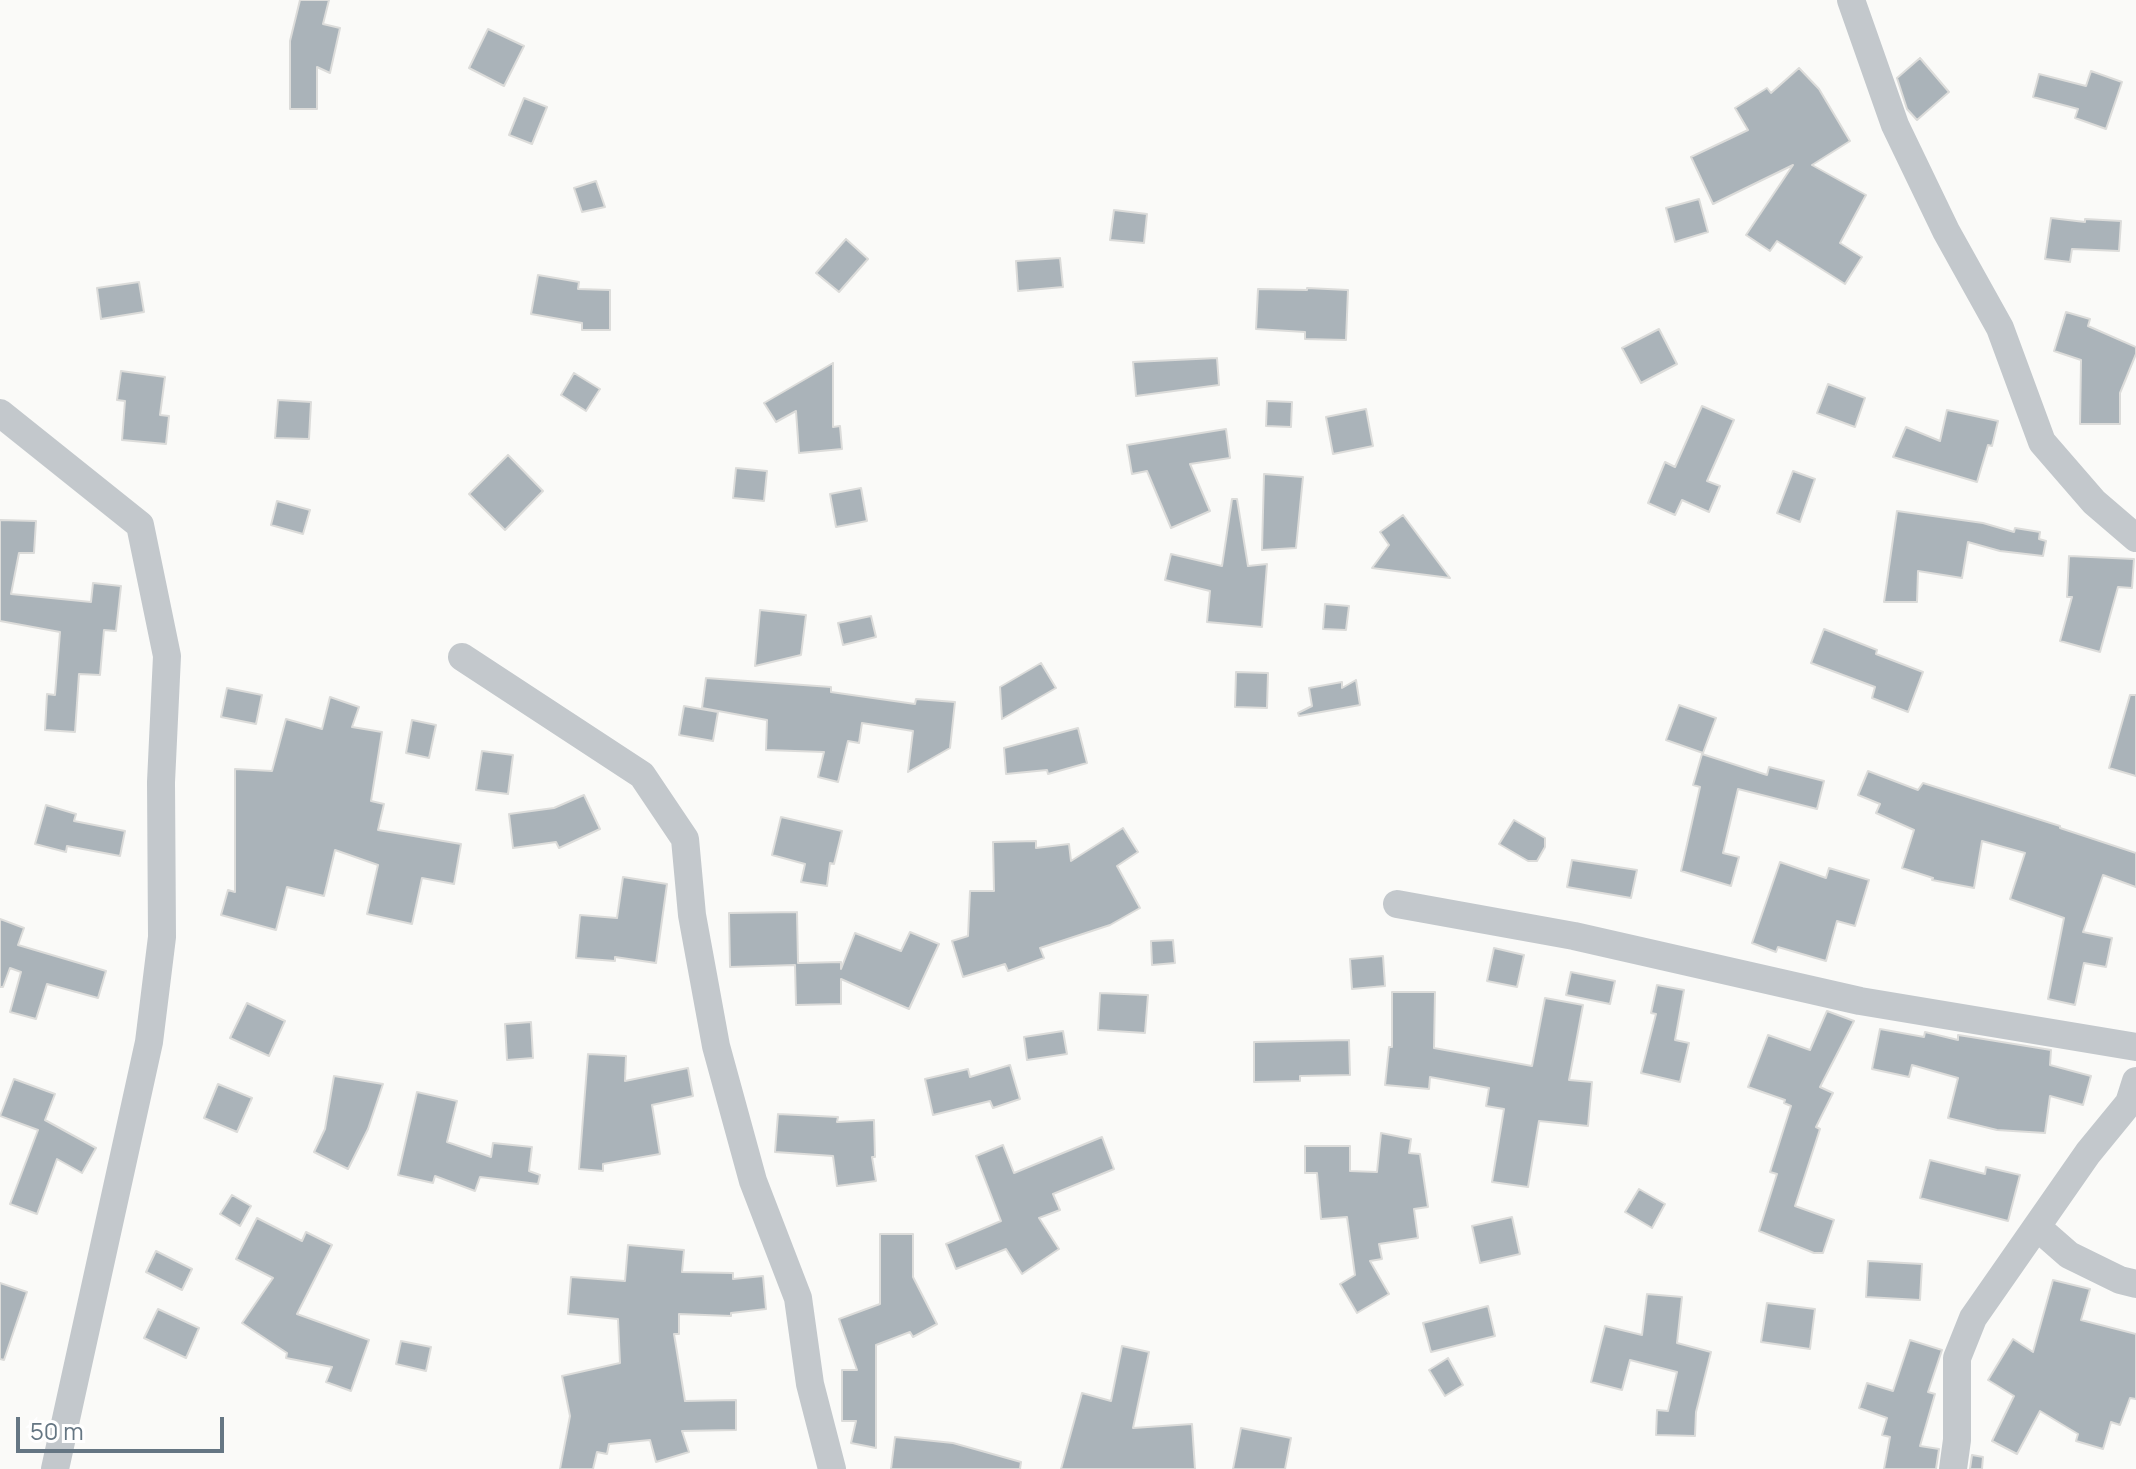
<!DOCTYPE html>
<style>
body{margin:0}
#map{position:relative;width:2136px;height:1469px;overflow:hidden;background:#fafaf8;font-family:Manrope,sans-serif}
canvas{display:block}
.scale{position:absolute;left:16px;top:1417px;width:208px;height:36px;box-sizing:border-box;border:4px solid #657683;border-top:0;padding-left:10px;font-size:24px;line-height:28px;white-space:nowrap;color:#657683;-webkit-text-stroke:6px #fff;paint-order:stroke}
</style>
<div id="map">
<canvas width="2136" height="1469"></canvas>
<div class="scale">50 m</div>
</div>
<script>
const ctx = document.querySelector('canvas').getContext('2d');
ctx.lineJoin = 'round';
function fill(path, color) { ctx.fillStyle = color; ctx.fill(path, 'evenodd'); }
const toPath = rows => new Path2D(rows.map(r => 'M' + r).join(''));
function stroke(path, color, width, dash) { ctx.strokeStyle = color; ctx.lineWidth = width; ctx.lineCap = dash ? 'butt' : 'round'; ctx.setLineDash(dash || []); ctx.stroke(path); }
const building = toPath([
 [300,0,329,0,323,24,340,28,330,73,317,67,317,109,290,109,290,41,300,0],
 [488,29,524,46,504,86,469,68,488,29],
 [1920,58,1949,92,1917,120,1907,109,1897,78,1920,58],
 [1799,68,1819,89,1850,141,1812,165,1866,195,1840,243,1862,257,1845,284,1777,241,1770,251,1746,235,1793,165,1713,204,1691,157,1748,130,1735,108,1767,88,1771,93,1799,68],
 [2091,71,2122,82,2106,129,2075,118,2078,109,2033,97,2039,74,2086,86,2091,71],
 [524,98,547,107,532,144,509,135,524,98],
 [596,181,605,207,582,212,574,188,596,181],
 [1699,199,1708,232,1675,242,1666,208,1699,199],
 [1114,210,1147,214,1144,243,1110,240,1114,210],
 [2051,218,2085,222,2085,219,2121,221,2119,251,2072,249,2070,262,2045,259,2051,218],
 [846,239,868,259,839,292,816,273,846,239],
 [1060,258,1063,287,1018,291,1016,261,1060,258],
 [538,275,579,282,578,289,610,290,610,330,582,330,582,323,531,314,538,275],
 [139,282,144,312,101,319,97,288,139,282],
 [1307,288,1348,290,1346,340,1305,339,1305,332,1256,329,1258,289,1307,290,1307,288],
 [2066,312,2090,319,2088,326,2136,347,2136,354,2120,393,2120,424,2080,424,2081,360,2054,351,2066,312],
 [1659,329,1677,364,1641,383,1622,348,1659,329],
 [1217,358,1219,385,1136,396,1133,362,1217,358],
 [833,363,833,427,840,426,842,449,799,453,796,411,776,422,764,403,833,363],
 [121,371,165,377,160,415,169,416,166,444,122,440,125,401,117,400,121,371],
 [574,373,600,389,586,411,561,395,574,373],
 [1828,384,1865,398,1855,427,1817,413,1828,384],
 [278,400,311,402,309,439,275,438,278,400],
 [1267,401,1292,402,1291,427,1266,426,1267,401],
 [1702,406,1734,420,1707,481,1720,486,1709,512,1682,500,1675,515,1648,503,1665,462,1675,467,1702,406],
 [1366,409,1373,446,1333,454,1326,417,1366,409],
 [1947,410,1998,421,1992,446,1988,445,1977,482,1893,457,1906,427,1940,441,1947,410],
 [1226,429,1230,458,1190,464,1210,511,1171,528,1147,471,1132,474,1127,445,1226,429],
 [508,455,543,491,505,530,469,494,508,455],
 [736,468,767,471,764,501,733,498,736,468],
 [1793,471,1815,479,1800,522,1777,513,1793,471],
 [1264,474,1303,477,1296,548,1262,550,1264,474],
 [861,488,867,521,836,527,830,494,861,488],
 [1232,499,1237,499,1248,566,1267,564,1262,627,1207,622,1210,591,1165,580,1171,554,1222,566,1232,499],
 [277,501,310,510,303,534,271,525,277,501],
 [1897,511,1983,523,2014,532,2015,528,2040,532,2039,539,2046,541,2043,556,2000,551,1968,542,1962,578,1918,571,1917,602,1884,602,1897,511],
 [1403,515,1450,578,1372,568,1389,545,1380,532,1403,515],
 [0,520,36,521,34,553,19,553,11,594,91,602,93,583,121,586,116,631,104,630,100,675,79,674,75,732,45,730,47,694,55,695,60,632,0,621,0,520],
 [2069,556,2134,559,2132,588,2118,587,2100,652,2060,641,2072,597,2067,597,2069,556],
 [1325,604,1349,606,1346,630,1323,629,1325,604],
 [760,610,806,615,801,655,755,666,760,610],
 [871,616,876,637,843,645,838,623,871,616],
 [1824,629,1877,650,1876,654,1923,672,1908,712,1872,698,1875,687,1811,663,1824,629],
 [1041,663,1056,688,1002,719,1000,687,1041,663],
 [1236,672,1268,673,1267,708,1235,707,1236,672],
 [706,678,831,687,831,692,915,704,916,699,955,702,950,748,908,772,913,731,862,723,859,743,848,741,838,782,818,777,824,752,766,750,767,720,702,708,706,678],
 [1356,680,1360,705,1299,716,1298,713,1312,706,1309,688,1342,682,1342,688,1356,680],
 [227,688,262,695,256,724,221,717,227,688],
 [2130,695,2136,695,2136,776,2109,768,2130,695],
 [330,697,359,707,352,727,382,732,371,801,384,804,378,830,461,844,454,884,422,878,412,924,367,914,378,865,335,850,324,896,287,887,276,930,221,915,228,890,235,892,235,769,272,771,286,719,322,729,330,697],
 [1679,705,1716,718,1703,753,1666,740,1679,705],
 [684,706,718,712,713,741,679,735,684,706],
 [412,720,436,725,429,758,406,753,412,720],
 [1078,728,1087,763,1048,774,1047,770,1006,774,1004,748,1078,728],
 [482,751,513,755,508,794,476,790,482,751],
 [1702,754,1767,775,1769,767,1824,781,1817,809,1738,789,1723,853,1739,857,1731,886,1681,871,1700,787,1693,785,1702,754],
 [1868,771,1918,790,1923,783,2060,826,2060,828,2136,853,2136,887,2103,875,2083,932,2112,938,2106,967,2084,963,2075,1005,2048,999,2064,918,2010,899,2025,853,1982,841,1974,888,1932,880,1933,878,1902,868,1914,830,1876,813,1880,804,1858,795,1868,771],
 [584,795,600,829,559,848,556,842,513,848,509,814,554,808,584,795],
 [46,805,76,814,74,821,125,831,120,856,67,846,66,852,35,844,46,805],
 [781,817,842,831,834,864,830,863,827,886,801,882,805,864,772,855,781,817],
 [1514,820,1545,838,1545,847,1537,861,1528,861,1499,844,1514,820],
 [1123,828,1138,852,1117,866,1140,908,1110,925,1040,948,1044,958,1008,971,1005,964,963,977,952,941,968,936,970,891,994,891,993,842,1036,841,1036,848,1069,844,1071,861,1123,828],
 [1572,860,1637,870,1631,898,1567,887,1572,860],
 [1780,862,1826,878,1829,868,1869,880,1855,926,1837,921,1826,961,1778,947,1776,952,1752,943,1780,862],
 [623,877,667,884,656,963,615,957,615,961,576,958,580,915,617,918,623,877],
 [797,912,798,963,841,962,841,969,855,933,901,951,910,932,939,944,909,1009,841,979,841,1004,796,1005,795,965,730,967,729,913,797,912],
 [0,919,24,928,18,945,106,971,98,998,47,984,36,1019,10,1012,21,972,10,968,3,987,0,987,0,919],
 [1173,940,1175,963,1152,965,1151,941,1173,940],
 [1494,948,1524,955,1517,987,1487,981,1494,948],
 [1383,956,1385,986,1352,989,1350,959,1383,956],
 [1571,972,1615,981,1610,1004,1566,995,1571,972],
 [1657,985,1684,990,1675,1040,1689,1043,1680,1082,1641,1073,1656,1014,1651,1013,1657,985],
 [1392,992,1435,992,1434,1048,1532,1066,1545,998,1583,1005,1569,1080,1592,1082,1588,1126,1539,1121,1528,1187,1492,1182,1504,1109,1486,1106,1489,1088,1430,1077,1429,1089,1385,1085,1389,1047,1392,1047,1392,992],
 [1100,993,1148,995,1145,1033,1098,1030,1100,993],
 [247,1003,285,1021,269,1056,230,1038,247,1003],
 [1827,1011,1854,1021,1820,1087,1833,1093,1816,1127,1820,1129,1795,1206,1834,1220,1823,1253,1814,1253,1759,1231,1777,1174,1770,1172,1791,1106,1784,1103,1785,1100,1748,1087,1768,1035,1810,1050,1827,1011],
 [531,1022,533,1058,507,1060,505,1024,531,1022],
 [1880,1029,1924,1037,1925,1032,1958,1040,1958,1035,1971,1037,2051,1050,2050,1065,2091,1076,2083,1105,2050,1096,2045,1133,1997,1130,1948,1118,1958,1078,1912,1065,1909,1077,1872,1069,1880,1029],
 [1063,1031,1067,1054,1027,1060,1024,1037,1063,1031],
 [1349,1040,1350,1075,1300,1076,1300,1081,1254,1082,1254,1042,1349,1040],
 [588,1054,626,1056,625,1081,688,1068,693,1096,652,1105,660,1154,603,1164,603,1171,579,1169,588,1054],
 [1010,1065,1020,1099,993,1108,990,1101,933,1115,925,1079,968,1069,970,1077,1010,1065],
 [334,1076,383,1084,368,1129,348,1169,314,1152,325,1129,334,1076],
 [14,1079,55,1094,45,1120,96,1148,82,1173,57,1159,37,1214,10,1204,38,1130,0,1116,14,1079],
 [218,1084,252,1098,237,1132,204,1118,218,1084],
 [417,1092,457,1101,447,1142,491,1157,493,1143,532,1147,529,1171,540,1175,538,1184,480,1177,475,1191,435,1176,433,1183,398,1175,417,1092],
 [778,1114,838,1117,837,1122,874,1120,875,1157,872,1157,876,1181,837,1186,833,1156,775,1152,778,1114],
 [1381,1133,1411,1139,1409,1153,1420,1154,1428,1207,1414,1209,1418,1238,1379,1244,1382,1259,1370,1261,1389,1294,1357,1313,1340,1284,1355,1275,1347,1217,1321,1219,1317,1173,1305,1173,1305,1146,1350,1146,1350,1171,1377,1172,1381,1133],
 [1102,1137,1114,1169,1053,1194,1060,1210,1039,1218,1059,1249,1022,1274,1006,1249,956,1269,946,1244,1001,1221,976,1156,1003,1145,1014,1173,1102,1137],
 [1930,1160,1985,1174,1986,1167,2020,1175,2008,1221,1920,1198,1930,1160],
 [1639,1189,1665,1204,1652,1228,1625,1212,1639,1189],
 [232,1195,251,1206,240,1226,220,1214,232,1195],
 [1512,1217,1520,1254,1480,1263,1472,1226,1512,1217],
 [257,1218,302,1241,306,1232,332,1245,297,1314,369,1340,351,1391,326,1382,332,1367,286,1358,287,1353,242,1323,273,1278,236,1259,257,1218],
 [880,1234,913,1234,913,1277,937,1324,913,1337,910,1332,876,1345,876,1448,851,1443,856,1421,842,1421,842,1370,857,1370,839,1319,880,1304,880,1234],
 [628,1245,684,1250,682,1272,733,1273,733,1279,763,1276,766,1309,731,1313,731,1316,679,1314,679,1334,674,1334,685,1401,736,1400,736,1430,682,1431,689,1452,656,1462,650,1440,609,1444,607,1454,597,1452,593,1469,560,1469,570,1416,562,1376,620,1363,618,1319,568,1314,571,1277,625,1281,628,1245],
 [156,1251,192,1269,182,1290,146,1272,156,1251],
 [1868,1261,1922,1264,1920,1300,1866,1297,1868,1261],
 [2053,1280,2090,1289,2081,1320,2136,1334,2136,1399,2130,1398,2120,1425,2111,1422,2103,1449,2076,1441,2078,1434,2040,1411,2017,1454,1992,1441,2014,1396,1988,1380,2013,1339,2033,1352,2053,1280],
 [0,1283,27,1292,4,1360,0,1359,0,1283],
 [1647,1294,1682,1297,1677,1343,1711,1352,1696,1412,1695,1436,1656,1435,1657,1410,1668,1411,1677,1372,1630,1360,1622,1390,1591,1382,1605,1326,1642,1335,1647,1294],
 [1767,1303,1815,1309,1810,1349,1761,1342,1767,1303],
 [1488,1306,1495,1336,1431,1352,1423,1323,1488,1306],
 [158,1309,199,1328,186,1358,144,1338,158,1309],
 [1910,1340,1942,1350,1928,1392,1935,1394,1920,1446,1939,1449,1936,1469,1884,1469,1890,1437,1882,1435,1887,1418,1859,1408,1867,1383,1893,1391,1910,1340],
 [401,1341,431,1347,426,1371,396,1364,401,1341],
 [1122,1346,1149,1352,1133,1428,1192,1424,1195,1469,1061,1469,1082,1393,1111,1401,1122,1346],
 [1448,1358,1463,1385,1445,1396,1429,1370,1448,1358],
 [1241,1428,1291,1438,1285,1469,1233,1469,1241,1428],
 [895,1437,953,1443,1021,1462,1020,1469,891,1469,895,1437],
 [1972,1455,1983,1457,1982,1469,1970,1469,1972,1455]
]);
const minor = toPath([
 [1851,0,1895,125,1946,231,2000,328,2042,442,2094,502,2136,538],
 [0,413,140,525,167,656,161,782,162,937,149,1042,55,1469],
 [462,657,642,775,685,839,692,915,716,1046,753,1181,798,1298,810,1384,832,1469],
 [1397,904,1574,936,1860,1001,2136,1047],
 [2037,1227,2069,1255,2120,1280,2136,1284],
 [1953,1469,1957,1440,1957,1358,1973,1318,2088,1153,2129,1103,2136,1081]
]);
fill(building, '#aab3b9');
stroke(building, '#dcdcda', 2);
stroke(minor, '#c3c8cc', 28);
</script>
